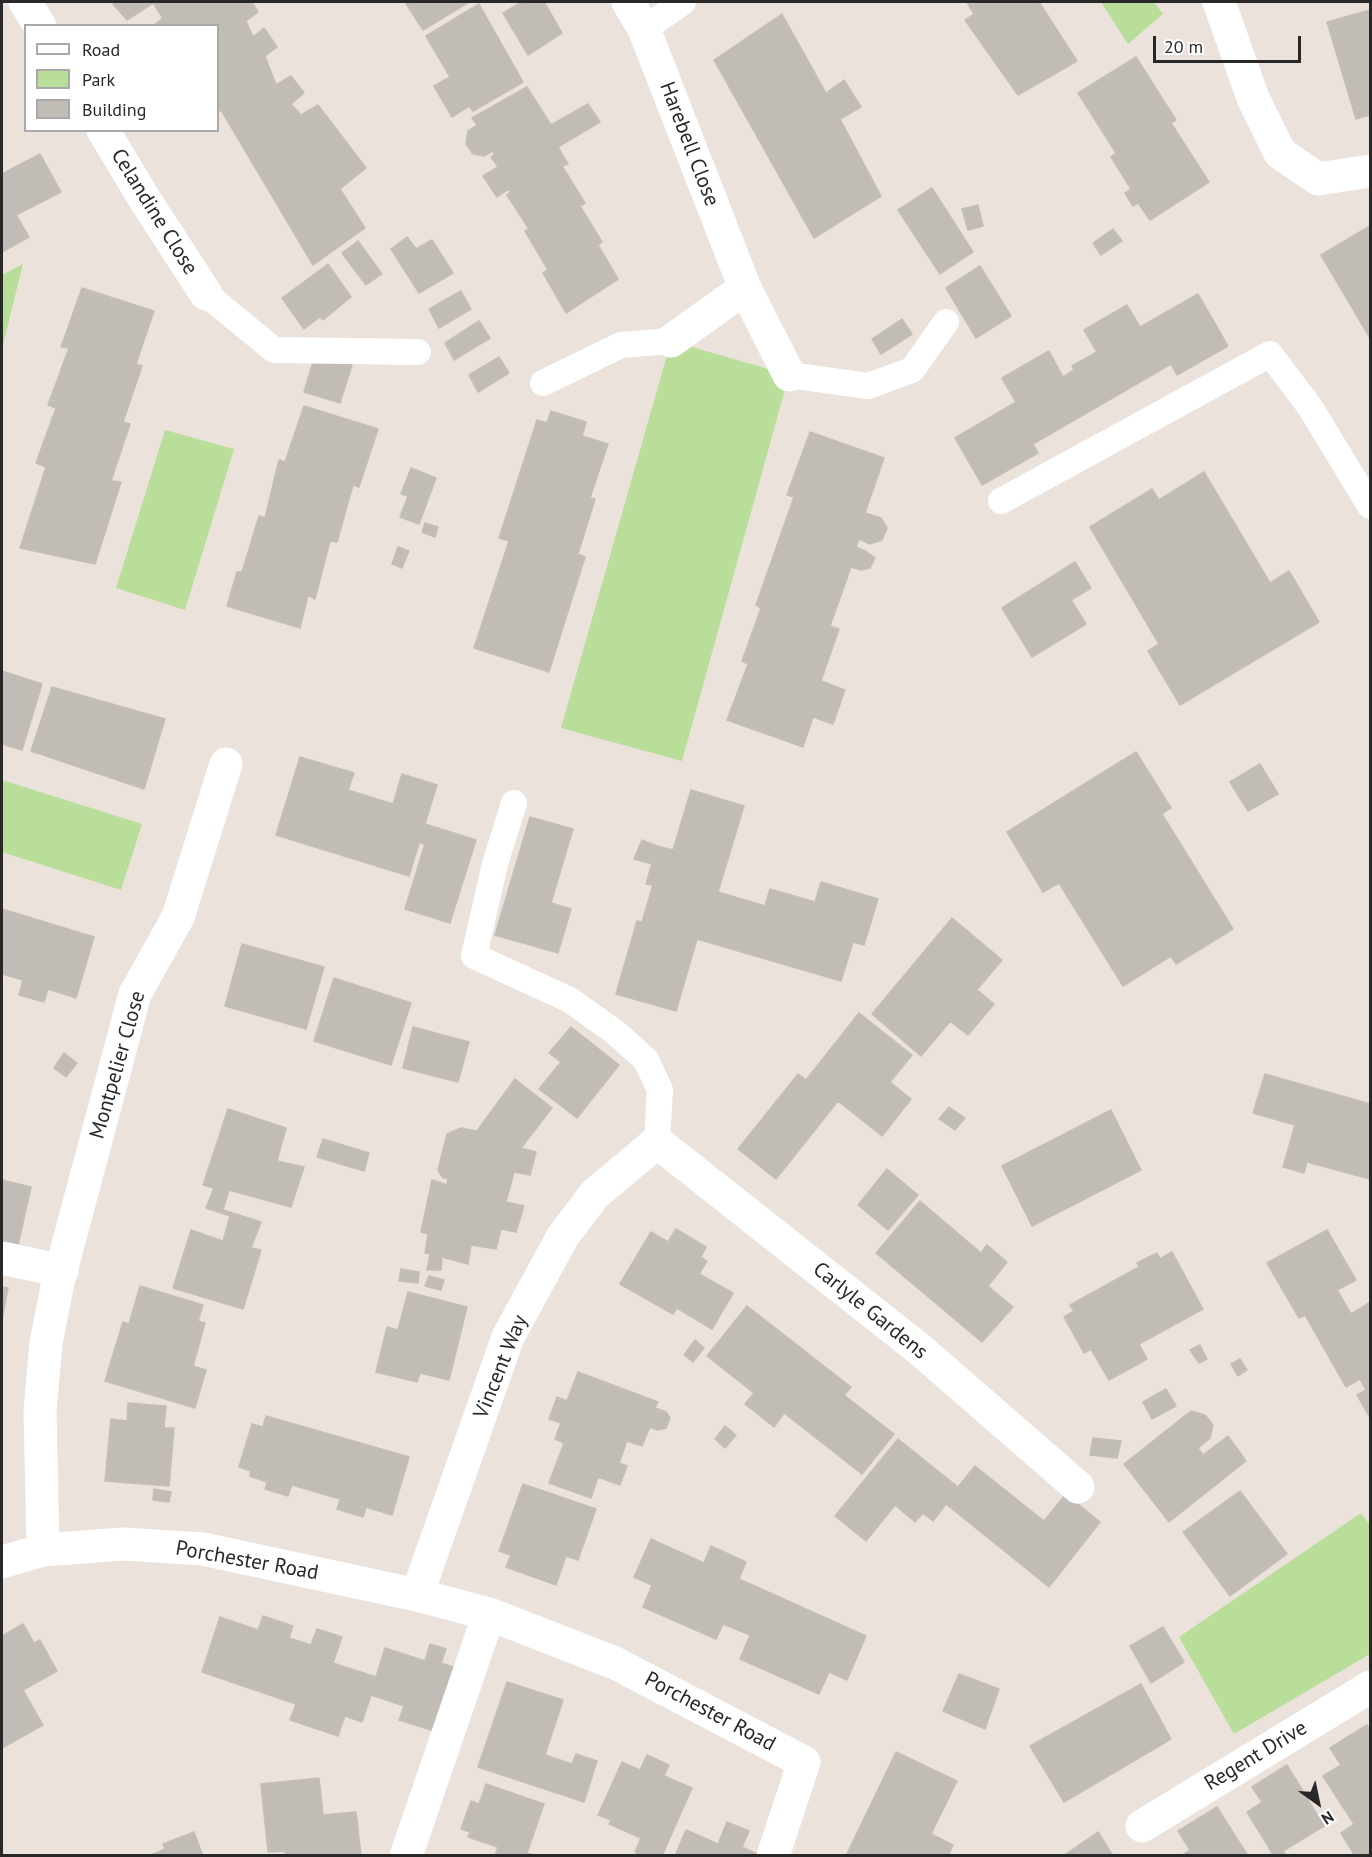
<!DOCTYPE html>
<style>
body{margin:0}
#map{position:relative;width:1372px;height:1857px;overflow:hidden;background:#eae2db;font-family:"PT Sans",sans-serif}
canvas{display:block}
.frame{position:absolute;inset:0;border:3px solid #282828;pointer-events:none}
.legend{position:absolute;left:24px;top:24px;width:195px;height:108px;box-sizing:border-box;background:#fff;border:2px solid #a9a9a9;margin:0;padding:8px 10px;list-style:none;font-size:18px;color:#282828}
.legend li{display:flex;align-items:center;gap:12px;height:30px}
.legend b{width:30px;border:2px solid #a9a9a9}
.north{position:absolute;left:1288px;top:1773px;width:60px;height:60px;-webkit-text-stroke:4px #fff;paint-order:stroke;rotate:147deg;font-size:16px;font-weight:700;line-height:24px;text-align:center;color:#282828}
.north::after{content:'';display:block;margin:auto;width:21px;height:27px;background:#282828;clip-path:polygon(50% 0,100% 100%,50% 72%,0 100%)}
.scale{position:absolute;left:1153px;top:36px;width:148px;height:27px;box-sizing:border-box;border:3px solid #282828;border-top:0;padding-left:8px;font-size:18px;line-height:21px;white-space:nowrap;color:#282828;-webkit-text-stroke:4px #fff;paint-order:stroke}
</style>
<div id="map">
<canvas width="1372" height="1857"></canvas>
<div class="frame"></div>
<ul class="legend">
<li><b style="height:8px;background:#fff"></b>Road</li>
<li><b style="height:16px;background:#b8de9a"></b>Park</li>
<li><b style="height:16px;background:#c2bcb7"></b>Building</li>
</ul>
<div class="north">N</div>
<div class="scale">20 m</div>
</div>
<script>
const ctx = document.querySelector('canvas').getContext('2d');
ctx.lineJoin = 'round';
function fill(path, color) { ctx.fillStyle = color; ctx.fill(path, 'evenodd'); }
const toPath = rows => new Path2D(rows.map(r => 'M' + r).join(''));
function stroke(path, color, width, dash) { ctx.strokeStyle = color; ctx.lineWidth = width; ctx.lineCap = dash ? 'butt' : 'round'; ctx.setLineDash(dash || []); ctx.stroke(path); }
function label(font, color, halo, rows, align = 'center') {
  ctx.font = font + ' "PT Sans",sans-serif'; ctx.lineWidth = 4.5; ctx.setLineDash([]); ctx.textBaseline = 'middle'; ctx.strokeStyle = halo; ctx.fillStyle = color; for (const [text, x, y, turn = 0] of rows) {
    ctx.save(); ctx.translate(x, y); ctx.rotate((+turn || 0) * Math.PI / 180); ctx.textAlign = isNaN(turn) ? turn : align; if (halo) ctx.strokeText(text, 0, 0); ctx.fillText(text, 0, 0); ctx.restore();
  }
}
const green = toPath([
 [1101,2,1154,2,1163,14,1128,44],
 [23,264,2,349,2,275],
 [671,341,789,375,682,761,561,728],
 [165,430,234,449,185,610,116,588],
 [2,780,142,824,121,890,2,852],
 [1361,1513,1370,1525,1370,1654,1234,1734,1179,1637]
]);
const building = toPath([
 [116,2,252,2,258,12,246,21,253,37,264,28,277,47,265,56,276,85,291,76,304,93,291,104,301,115,318,105,366,168,340,189,365,228,313,265,221,110,218,112,218,26,153,26,163,18,153,3,127,20,113,4,116,2],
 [405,2,469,2,423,30,405,2],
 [522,2,544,2,562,33,528,55,503,13,522,2],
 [967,2,1039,2,1077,61,1018,95,965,20,974,14,967,2],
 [479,4,523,82,473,111,469,106,452,117,434,86,450,77,426,36,479,4],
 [1370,10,1370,115,1356,119,1327,22,1370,10],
 [782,14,826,93,844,80,861,107,840,119,881,196,814,238,714,60,782,14],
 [1136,57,1176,120,1171,123,1209,182,1150,220,1138,203,1133,206,1125,193,1131,189,1111,157,1116,153,1078,93,1136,57],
 [527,87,551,125,588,104,600,122,558,147,568,164,562,166,585,203,580,206,602,242,598,245,618,279,566,313,543,273,548,270,525,231,529,229,507,195,510,192,509,189,497,197,483,176,498,167,491,157,495,154,492,151,484,156,473,154,466,144,468,131,477,125,472,118,527,87],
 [40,154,61,192,16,215,29,237,2,252,2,174,40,154],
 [932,188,973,252,940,274,898,210,932,188],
 [978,205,983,226,968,230,962,209,978,205],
 [1370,226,1370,338,1321,255,1370,226],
 [1113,229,1122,241,1101,255,1093,243,1113,229],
 [407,237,416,249,432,240,453,273,419,293,391,249,407,237],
 [358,241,382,274,366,285,342,253,358,241],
 [328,264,351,297,323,320,320,317,304,329,282,298,328,264],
 [980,266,1011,316,976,338,946,288,980,266],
 [82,288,154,311,136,364,142,366,123,422,130,424,111,481,121,482,95,564,20,548,46,467,36,463,56,408,48,405,69,348,61,347,82,288],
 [461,291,471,309,439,328,429,309,461,291],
 [1198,294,1228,346,1177,375,1171,364,1033,444,1038,453,982,485,955,438,1016,402,1002,378,1049,351,1063,377,1074,370,1072,366,1097,352,1084,330,1127,305,1140,327,1198,294],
 [902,319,912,334,881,354,872,339,902,319],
 [479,321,490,338,454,360,445,343,479,321],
 [315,355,352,365,340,403,304,392,315,355],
 [499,357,509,373,478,392,469,375,499,357],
 [304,406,378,429,359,487,353,485,337,542,330,541,315,599,308,595,300,628,227,606,237,572,242,572,259,516,265,518,279,460,285,462,304,406],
 [551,411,586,422,582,436,608,444,590,498,595,499,578,554,585,557,549,672,474,648,509,541,499,538,537,420,547,423,551,411],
 [810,432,884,458,865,513,881,518,887,528,882,540,870,544,859,539,856,547,867,552,875,558,870,568,861,570,851,567,830,626,839,629,821,681,845,690,833,724,813,717,803,747,727,720,748,664,742,661,761,608,756,605,794,497,787,495,810,432],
 [411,468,436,478,419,524,400,517,408,496,401,494,411,468],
 [1204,472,1270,583,1289,571,1319,622,1180,705,1148,651,1159,644,1090,527,1152,489,1159,500,1204,472],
 [425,523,438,527,435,537,422,532,425,523],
 [398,547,409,551,402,568,392,564,398,547],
 [1075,562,1091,588,1071,600,1086,624,1032,657,1002,608,1075,562],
 [2,671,42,684,22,750,2,744,2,671],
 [52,687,165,719,144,789,31,751,52,687],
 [1136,752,1171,808,1162,814,1233,929,1176,964,1171,956,1123,986,1059,883,1043,892,1007,832,1136,752],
 [300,757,354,773,348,790,393,804,402,774,437,785,425,824,476,840,450,923,405,909,425,844,419,843,409,876,276,835,300,757],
 [1260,764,1278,794,1248,811,1230,782,1260,764],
 [691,790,744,806,718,892,765,906,770,889,815,902,821,882,878,899,864,945,853,942,841,981,697,939,676,1011,616,994,637,921,642,922,653,885,646,884,657,846,673,850,691,790],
 [530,817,573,829,551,903,571,909,558,953,495,935,530,817],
 [642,840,657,846,652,864,634,859,642,840],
 [2,909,94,937,76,998,48,989,44,1002,19,995,23,980,2,974,2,909],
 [952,918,1002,960,921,1056,872,1014,952,918],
 [242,944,324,967,306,1029,225,1006,242,944],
 [334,978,411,1003,391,1065,314,1041,334,978],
 [977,990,994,1004,968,1035,950,1021,977,990],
 [859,1013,912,1055,890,1082,911,1099,882,1136,838,1101,776,1179,738,1149,798,1074,806,1080,859,1013],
 [413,1027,469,1042,458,1082,403,1068,413,1027],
 [571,1027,619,1065,577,1118,539,1089,561,1062,549,1053,571,1027],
 [64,1053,77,1063,66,1077,54,1068,64,1053],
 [1265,1074,1370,1104,1370,1179,1307,1162,1304,1173,1283,1167,1295,1125,1253,1113,1265,1074],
 [515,1079,552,1108,521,1148,536,1152,530,1175,514,1172,506,1202,524,1206,516,1232,501,1229,496,1249,471,1245,468,1264,442,1257,441,1270,427,1270,430,1254,425,1253,428,1234,421,1232,432,1180,447,1185,448,1178,443,1178,438,1170,447,1134,461,1128,477,1131,515,1079],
 [949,1107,965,1118,955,1130,939,1119,949,1107],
 [228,1109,286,1128,277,1161,304,1167,291,1207,229,1190,223,1210,261,1222,251,1248,261,1250,243,1309,173,1288,191,1230,223,1241,230,1216,206,1208,214,1188,203,1185,228,1109],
 [1111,1110,1141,1170,1032,1226,1002,1166,1111,1110],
 [323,1139,369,1153,364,1171,317,1157,323,1139],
 [887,1169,918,1195,888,1230,858,1205,887,1169],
 [2,1180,31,1187,16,1254,2,1250,2,1180],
 [920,1201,981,1253,987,1245,1007,1262,988,1286,1013,1307,982,1342,876,1253,920,1201],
 [676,1229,706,1247,701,1257,707,1261,699,1274,733,1293,712,1329,677,1308,673,1314,620,1284,651,1232,668,1242,676,1229],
 [1327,1230,1356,1280,1337,1290,1351,1314,1369,1303,1370,1306,1370,1418,1357,1395,1366,1390,1360,1379,1346,1387,1305,1315,1299,1318,1267,1263,1327,1230],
 [1172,1252,1203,1309,1139,1344,1147,1359,1109,1380,1091,1349,1084,1353,1064,1317,1074,1311,1070,1305,1139,1267,1137,1263,1157,1253,1160,1259,1172,1252],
 [401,1269,419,1272,418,1283,399,1281,401,1269],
 [429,1276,444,1280,441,1290,425,1286,429,1276],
 [140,1286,203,1305,198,1321,205,1323,193,1366,206,1370,195,1408,105,1381,123,1322,129,1324,140,1286],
 [2,1287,8,1288,2,1319,2,1287],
 [408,1292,467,1307,449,1380,420,1373,417,1382,376,1372,387,1327,398,1330,408,1292],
 [747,1306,851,1387,844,1395,894,1434,862,1474,784,1413,774,1427,745,1404,754,1393,707,1356,747,1306],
 [695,1340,704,1348,693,1362,684,1355,695,1340],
 [1200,1345,1207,1359,1199,1363,1190,1350,1200,1345],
 [1240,1359,1247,1370,1238,1376,1231,1364,1240,1359],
 [578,1372,658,1402,655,1408,666,1412,670,1418,666,1428,657,1430,650,1427,642,1446,627,1441,619,1463,627,1466,620,1485,598,1477,591,1498,549,1483,564,1443,555,1439,561,1423,549,1419,557,1397,567,1401,578,1372],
 [1166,1389,1176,1406,1152,1419,1143,1402,1166,1389],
 [128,1403,166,1406,164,1428,174,1428,169,1486,105,1481,111,1419,127,1421,128,1403],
 [1191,1411,1205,1415,1213,1425,1210,1438,1198,1448,1203,1455,1228,1436,1246,1461,1169,1522,1124,1464,1191,1411],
 [266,1416,409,1457,392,1515,366,1507,363,1517,337,1509,340,1499,292,1485,288,1496,265,1489,267,1482,250,1476,251,1471,239,1467,252,1424,263,1427,266,1416],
 [725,1426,736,1435,725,1448,715,1439,725,1426],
 [1093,1438,1121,1441,1117,1458,1090,1455,1093,1438],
 [898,1439,958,1487,975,1466,1044,1521,1066,1494,1100,1522,1049,1587,946,1504,933,1521,923,1513,915,1522,895,1505,866,1541,835,1516,898,1439],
 [523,1484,596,1509,578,1560,566,1556,556,1585,506,1567,511,1555,499,1551,523,1484],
 [154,1489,171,1492,169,1502,153,1500,154,1489],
 [1240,1491,1287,1554,1230,1596,1183,1532,1240,1491],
 [651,1539,704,1563,711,1546,746,1562,739,1579,866,1636,847,1680,829,1672,819,1694,740,1659,750,1635,723,1624,716,1639,643,1607,652,1585,634,1577,651,1539],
 [263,1616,293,1626,289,1638,311,1645,317,1629,342,1637,333,1663,376,1677,385,1648,425,1661,430,1644,446,1649,441,1663,459,1669,438,1732,399,1720,404,1706,371,1695,362,1722,345,1716,338,1736,290,1720,296,1704,202,1672,220,1617,258,1630,263,1616],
 [23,1624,34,1643,40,1640,57,1671,23,1690,43,1725,2,1748,2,1636,23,1624],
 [1163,1627,1184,1662,1151,1683,1130,1646,1163,1627],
 [959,1674,999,1689,985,1729,943,1711,959,1674],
 [507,1682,563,1700,545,1755,572,1764,576,1754,597,1761,584,1802,478,1767,507,1682],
 [1141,1684,1171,1739,1064,1802,1030,1746,1141,1684],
 [1367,1725,1370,1731,1370,1856,1355,1856,1341,1833,1354,1824,1323,1776,1341,1765,1330,1748,1367,1725],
 [896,1752,957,1781,931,1834,953,1845,948,1856,846,1856,896,1752],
 [647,1755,669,1765,664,1776,692,1788,662,1856,643,1856,635,1852,641,1838,609,1824,611,1820,598,1815,622,1762,640,1770,647,1755],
 [1287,1765,1324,1826,1283,1851,1286,1856,1274,1856,1247,1812,1262,1802,1252,1787,1287,1765],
 [319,1778,323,1815,356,1812,361,1856,286,1856,285,1851,268,1852,261,1784,319,1778],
 [486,1784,544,1804,527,1853,535,1856,495,1856,498,1847,468,1837,470,1832,461,1829,471,1801,479,1804,486,1784],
 [1217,1807,1248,1856,1181,1856,1190,1850,1178,1831,1217,1807],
 [727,1822,749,1831,742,1847,757,1854,757,1856,675,1856,686,1830,718,1844,727,1822],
 [194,1832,203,1856,149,1856,165,1849,163,1844,194,1832],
 [1098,1832,1113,1856,1063,1856,1098,1832]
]);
const lane = toPath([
 [644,29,683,2],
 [206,294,274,350,418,352],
 [789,375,868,386,912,370,946,322],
 [543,383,621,345,671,341],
 [1001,501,1270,354,1310,407,1370,506],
 [514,803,495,864,474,956,570,1000,616,1033,646,1060,660,1090,657,1142]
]);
const street = toPath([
 [25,2,40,26],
 [628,2,644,29,745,288,789,375],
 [1219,2,1253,98,1280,153,1318,179,1370,171],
 [103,130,145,200,206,294],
 [671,341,745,288],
 [2,1258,62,1271],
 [43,1550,40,1411,46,1343,58,1282,135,994,178,917,226,764],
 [2,1562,43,1550,124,1544,203,1549,417,1595,489,1614,615,1663,804,1762,773,1856],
 [417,1595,508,1337,563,1236,595,1194,657,1142,918,1348,1078,1487],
 [1142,1826,1370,1687],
 [406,1856,489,1614]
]);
const streetNames = [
 ["Harebell Close",689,144,69],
 ["Celandine Close",154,212,58],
 ["Montpelier Close",118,1065,-74],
 ["Carlyle Gardens",870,1311,39],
 ["Vincent Way",501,1367,-68],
 ["Porchester Road",247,1561,10],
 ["Porchester Road",710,1712,28],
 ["Regent Drive",1256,1756,-31]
];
fill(green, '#b8de9a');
fill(building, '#c2bcb7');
stroke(building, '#c5beb5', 1.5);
stroke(lane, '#fff', 26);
stroke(street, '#fff', 33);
label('21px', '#282828', '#fff', streetNames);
</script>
